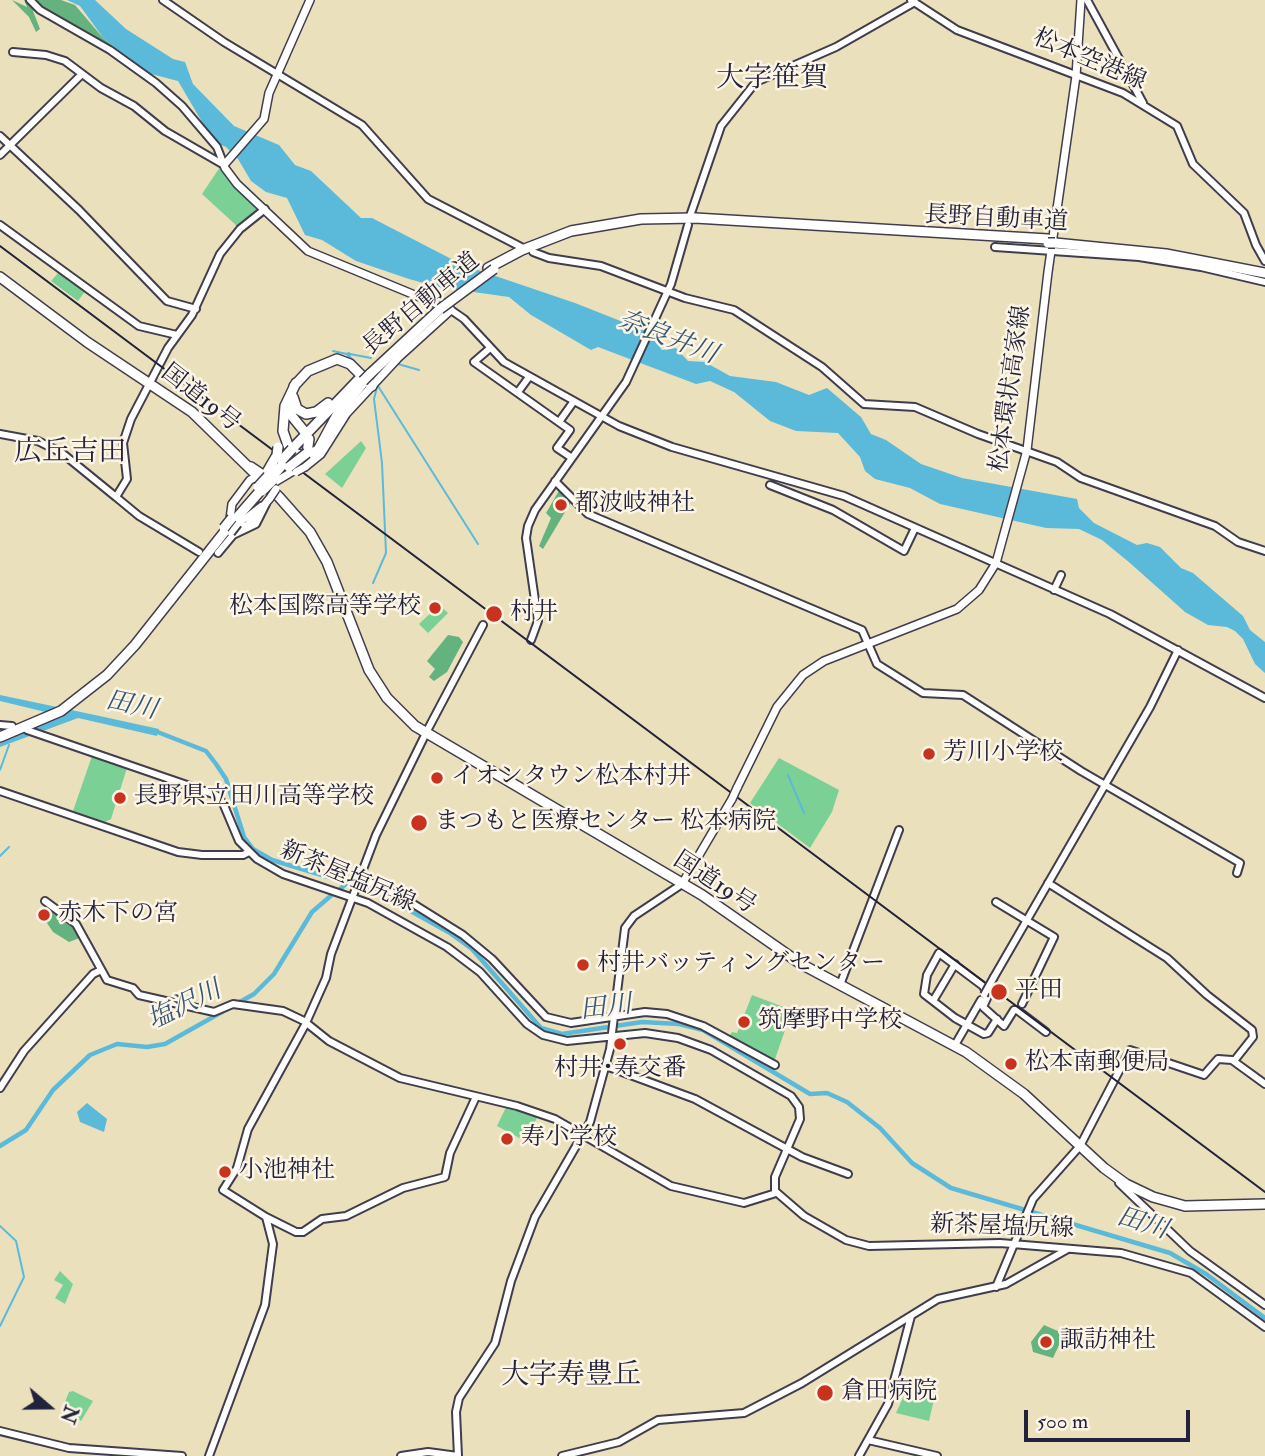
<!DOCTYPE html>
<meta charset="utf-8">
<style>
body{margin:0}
#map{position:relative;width:1265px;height:1456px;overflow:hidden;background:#ebe0bc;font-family:"IM FELL Double Pica",serif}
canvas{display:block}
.north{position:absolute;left:14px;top:1372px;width:70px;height:70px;-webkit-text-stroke:5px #fcf5e5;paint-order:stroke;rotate:110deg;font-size:19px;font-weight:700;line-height:28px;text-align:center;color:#22223b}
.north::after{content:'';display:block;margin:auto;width:24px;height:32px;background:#22223b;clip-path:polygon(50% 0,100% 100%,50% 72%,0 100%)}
.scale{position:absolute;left:1024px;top:1410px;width:166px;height:32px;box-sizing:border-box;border:4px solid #22223b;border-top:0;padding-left:9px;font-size:21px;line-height:24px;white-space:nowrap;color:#22223b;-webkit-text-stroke:5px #fcf5e5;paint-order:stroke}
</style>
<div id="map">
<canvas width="1265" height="1456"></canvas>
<div class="north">N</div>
<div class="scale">500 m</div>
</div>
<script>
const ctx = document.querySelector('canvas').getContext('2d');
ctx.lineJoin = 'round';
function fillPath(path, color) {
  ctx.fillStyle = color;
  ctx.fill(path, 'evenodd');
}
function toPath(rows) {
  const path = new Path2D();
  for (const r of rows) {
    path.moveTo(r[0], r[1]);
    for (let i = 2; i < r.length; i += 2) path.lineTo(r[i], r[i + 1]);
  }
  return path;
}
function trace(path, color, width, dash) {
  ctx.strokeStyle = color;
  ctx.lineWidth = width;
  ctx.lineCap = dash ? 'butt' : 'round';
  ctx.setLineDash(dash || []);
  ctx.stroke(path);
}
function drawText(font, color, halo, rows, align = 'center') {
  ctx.font = font + ' "IM FELL Double Pica","Noto Serif JP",serif';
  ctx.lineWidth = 5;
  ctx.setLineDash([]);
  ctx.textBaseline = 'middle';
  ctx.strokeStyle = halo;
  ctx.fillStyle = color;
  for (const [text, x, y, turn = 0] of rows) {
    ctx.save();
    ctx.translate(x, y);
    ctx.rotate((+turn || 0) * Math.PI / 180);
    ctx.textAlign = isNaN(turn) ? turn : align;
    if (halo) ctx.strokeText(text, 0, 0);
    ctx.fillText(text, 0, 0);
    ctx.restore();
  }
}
fillPath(toPath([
 [220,167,260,210,238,227,202,194],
 [60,271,86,290,78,301,51,281],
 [361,441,366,448,342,488,325,474],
 [439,605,448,613,428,633,419,624],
 [92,756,127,768,111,819,105,822,73,811],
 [779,758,839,790,832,812,810,848,750,803],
 [752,995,789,1009,791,1013,774,1062,729,1037,732,1032,737,1033],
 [507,1105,538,1116,525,1141,497,1126],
 [60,1271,73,1284,65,1304,55,1298,63,1285,54,1280],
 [922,1384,937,1387,929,1421,896,1413,906,1391],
 [73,1391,93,1401,81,1421,61,1412,69,1392]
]), '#7bd195');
fillPath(toPath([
 [12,0,27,7,24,0,61,0,75,5,104,39,118,50,36,5,33,11,40,29,36,32,29,17],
 [560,489,571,502,543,549,539,546,551,518,546,513],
 [448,635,459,637,463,642,447,672,434,681,429,677,435,669,427,661],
 [45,905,68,918,82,937,69,942,53,932,43,917],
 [1044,1325,1060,1332,1059,1345,1053,1358,1033,1352,1031,1342]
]), '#64b37e');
fillPath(toPath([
 [67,0,95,0,126,29,173,59,185,62,193,84,234,126,279,145,295,165,311,171,361,218,372,218,463,265,575,303,656,335,657,343,662,350,676,348,688,361,705,362,730,376,776,382,809,395,827,388,861,417,871,434,886,440,921,464,962,478,1077,499,1079,508,1094,523,1137,545,1147,543,1160,547,1181,568,1193,573,1243,616,1250,630,1265,642,1265,673,1255,664,1243,639,1235,631,1227,627,1208,625,1185,612,1130,563,1102,540,1079,529,1046,528,940,504,910,488,875,479,865,471,860,457,838,433,796,431,770,421,734,392,710,381,696,384,598,347,591,350,531,315,509,297,438,287,409,279,356,261,322,240,305,235,287,198,266,192,251,181,238,159,226,147,219,144,205,127,178,81,151,74,135,63,104,39,80,6],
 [0,695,95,715,159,729,157,736,78,718,0,747,0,743,62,716,0,701],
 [87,1103,107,1119,104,1132,80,1122,77,1112]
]), '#5bbad9');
trace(toPath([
 [333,351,347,354],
 [349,353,350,355,348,356,347,354,349,353],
 [350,354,371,358],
 [349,356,366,373],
 [398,364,419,370],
 [378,386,478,544],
 [373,583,386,553,382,463,374,399,377,387],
 [0,770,9,745],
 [788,775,804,813],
 [0,856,9,847],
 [0,1226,16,1241,24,1277,0,1326]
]), '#5bbad9', 2);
trace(toPath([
 [155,731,206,751,216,764,226,779,244,837,253,849,272,860,375,891,450,933,472,949,541,1028,562,1034,642,1022,679,1024,703,1030,810,1094,827,1093,847,1102,880,1128,912,1163,951,1188,1170,1253,1206,1274,1265,1318],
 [339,890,348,882],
 [0,1146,26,1130,53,1090,90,1055,117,1044,147,1047,165,1044,254,994,274,974,312,912,334,893]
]), '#5bbad9', 4.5);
const secondary = toPath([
 [30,0,40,10,110,50,156,83,182,106,217,147,224,165],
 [163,0,224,42,362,125,428,199,521,247],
 [911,0,957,30,1123,93,1177,126,1193,164,1244,213,1256,245,1265,261],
 [1087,0,1143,103],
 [13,52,46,55,65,61,101,88,134,106,165,131,224,165],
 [0,136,79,210,167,301,196,309],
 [0,155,82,74],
 [690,216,721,126,756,82,836,47,915,2],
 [0,225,139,326,177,335],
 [995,247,1139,257,1201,267,1265,282],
 [533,252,549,258,601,266,685,298,734,310,822,367,864,404,915,407,978,434,1057,462,1081,478,1215,526,1238,542,1265,551],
 [451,310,464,319,504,362,619,426,672,447,844,496,1110,614,1265,698],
 [489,349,474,362,570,430,557,448,572,458],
 [518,392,529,377],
 [559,422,574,401],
 [0,434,38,441,62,453,116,497],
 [555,481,588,514,862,630,877,664,923,693,963,695,1081,771,1240,863,1237,873],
 [770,485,833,510,904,551,915,528],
 [238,524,261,506],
 [199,552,139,516,116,497,127,479,123,443,131,419,168,348,192,315,220,254,240,229,265,209],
 [218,553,233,535,256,524,266,504],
 [1054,590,1061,575],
 [531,640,538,621,526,538,528,526,535,510,626,382,671,284,688,225],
 [0,725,12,726],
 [27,730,216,795,223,803,239,841,257,859,283,874,368,903,447,947,480,972,527,1024,543,1035,567,1041,645,1033,678,1038,711,1050,791,1096,799,1107,800,1119,775,1177,775,1191,804,1216,846,1240,869,1246,1000,1243,1121,1253,1191,1273,1265,1327],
 [0,791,178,852,202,855,243,855,249,852],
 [359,877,407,900,463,935,492,959,546,1017,571,1023,645,1012,667,1014,703,1026,775,1065],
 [1048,883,1167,958,1207,995,1252,1030,1253,1037,1234,1061],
 [45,901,76,924,107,980,133,988,139,995,214,1012,233,1004,283,1011,304,1021,329,1041,400,1078,517,1106,555,1119,671,1186,744,1203,776,1193],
 [996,902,1054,937,1022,1004],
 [994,977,1150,707,1178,650],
 [840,985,899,830],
 [933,1001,955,964],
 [997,1019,988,1033,984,1034,955,1018,924,994,927,975,939,953,983,986,988,996,983,1007,1004,1026,1014,1010,1017,1010,1046,1032],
 [955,1045,981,1000],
 [606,1066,695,1099,802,1157,848,1174],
 [0,1088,24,1051,93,974,101,970],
 [475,1099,450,1153,445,1177,403,1188,346,1216,322,1219,303,1232,296,1232,266,1217,223,1190,237,1168,248,1129,305,1025,326,978,331,954,376,835,428,729,483,625],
 [1119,1183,1190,1251,1265,1305],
 [996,1287,1033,1199,1080,1146,1130,1050,1204,1075,1218,1059,1232,1060,1265,1084],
 [0,1431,69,1448,182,1456],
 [868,1440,937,1456],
 [209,1456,265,1305,273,1244,266,1217],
 [401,1456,428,1452,458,1456],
 [458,1456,456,1412,459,1398,495,1343,511,1281,535,1217,590,1122,610,1049,625,928,634,916,682,884],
 [562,1456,619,1442,658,1420,744,1413,802,1383,938,1299,1006,1284,1068,1249],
 [859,1456,888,1404,911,1316]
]);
const primary = toPath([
 [251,466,275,482,295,470],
 [305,467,321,454,347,413,398,358,451,310,308,251,237,184,225,168,224,165,264,119,269,93,310,0],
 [259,476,250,480,232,504,230,519,237,526,247,526,270,498],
 [737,788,777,707,803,675,824,661,957,609,979,590,996,563,1027,450,1048,272,1076,76,1081,0],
 [682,884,732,799]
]);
const highway = toPath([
 [1055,243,1166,254,1265,273],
 [488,268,522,250,571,231,641,219,695,218,1048,239],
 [0,277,87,342,192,412,279,497,310,532,327,562,369,670,387,698,415,726,702,895,801,964,966,1052,1024,1094,1104,1168,1126,1184,1153,1197,1185,1206,1265,1204],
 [370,374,440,309],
 [296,383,285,406,283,431,290,451,304,457,318,450,337,415,364,382],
 [294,386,308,371,337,359,350,364,372,386],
 [293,397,297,409,306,414,316,412,328,403],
 [290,400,291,415,304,431],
 [292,449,360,378],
 [307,453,309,439],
 [266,474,277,455],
 [271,478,285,462],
 [234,521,261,490],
 [0,737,61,711,107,675,135,645,226,530]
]);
trace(secondary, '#403e4e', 10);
trace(primary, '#403e4e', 10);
trace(highway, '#403e4e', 12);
trace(secondary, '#fff', 6);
trace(primary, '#fff', 7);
trace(highway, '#fff', 9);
trace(toPath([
 [0,246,1265,1192]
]), '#22223b', 2);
const secondaryBridge = toPath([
 [231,533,238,524],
 [984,995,994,977]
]);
const primaryBridge = toPath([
 [296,472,305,467],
 [270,498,276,489],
 [732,799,737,788]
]);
const highwayBridge = toPath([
 [1048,243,1055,243],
 [440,309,494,269],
 [363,381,370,374],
 [277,455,278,447],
 [282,460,292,449],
 [289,467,307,453],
 [258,487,268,476],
 [262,491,273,480],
 [224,528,232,518]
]);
trace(secondaryBridge, '#403e4e', 10, []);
trace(primaryBridge, '#403e4e', 10, []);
trace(highwayBridge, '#403e4e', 12, []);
trace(secondaryBridge, '#fff', 6);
trace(primaryBridge, '#fff', 7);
trace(highwayBridge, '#fff', 9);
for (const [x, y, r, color] of [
 [561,505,7,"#c8321e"],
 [435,608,7,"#c8321e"],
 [494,614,9,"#c8321e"],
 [929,754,7,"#c8321e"],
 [437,778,7,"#c8321e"],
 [120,798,7,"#c8321e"],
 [419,823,9,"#c8321e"],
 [44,915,7,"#c8321e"],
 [583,965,7,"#c8321e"],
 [999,992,9,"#c8321e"],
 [744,1022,7,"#c8321e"],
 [620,1044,7,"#c8321e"],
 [1011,1064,7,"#c8321e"],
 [507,1139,7,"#c8321e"],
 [225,1172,7,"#c8321e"],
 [1046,1342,7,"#c8321e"],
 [825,1393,9,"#c8321e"]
]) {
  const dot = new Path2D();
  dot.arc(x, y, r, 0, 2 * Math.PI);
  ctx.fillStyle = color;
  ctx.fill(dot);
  trace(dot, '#fcf5e5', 2.5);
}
drawText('24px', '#22223b', '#fcf5e5', [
 ["松本空港線",1089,61,23],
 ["長野自動車道",996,220,3],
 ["長野自動車道",422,305,-40],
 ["松本環状高家線",1012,389,-82],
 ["国道19号",200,399,38],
 ["新茶屋塩尻線",347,878,23],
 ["国道19号",714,884,33],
 ["新茶屋塩尻線",1002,1228,2]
]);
drawText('24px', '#22223b', '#fcf5e5', [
 ["都波岐神社",575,505],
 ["松本国際高等学校",421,608,"right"],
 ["村井",510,614],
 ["芳川小学校",943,754],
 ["イオンタウン松本村井",451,778],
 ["長野県立田川高等学校",134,798],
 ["まつもと医療センター 松本病院",435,823],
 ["赤木下の宮",58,915],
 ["村井バッティングセンター",597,965],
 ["平田",1015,992],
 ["筑摩野中学校",758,1022],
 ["松本南郵便局",1025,1064],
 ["村井･寿交番",620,1070,"center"],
 ["寿小学校",521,1139],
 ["小池神社",239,1172],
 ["諏訪神社",1060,1342],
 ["倉田病院",841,1393]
], 'left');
drawText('italic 26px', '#365772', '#fcf5e5', [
 ["奈良井川",667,339,21],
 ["田川",131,707,12],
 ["塩沢川",185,1007,-26],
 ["田川",606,1009,-7],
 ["田川",1142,1225,17]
]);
drawText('28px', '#22223b', '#fcf5e5', [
 ["大字笹賀",772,80],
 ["広丘吉田",70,454],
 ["大字寿豊丘",571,1377]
]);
</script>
